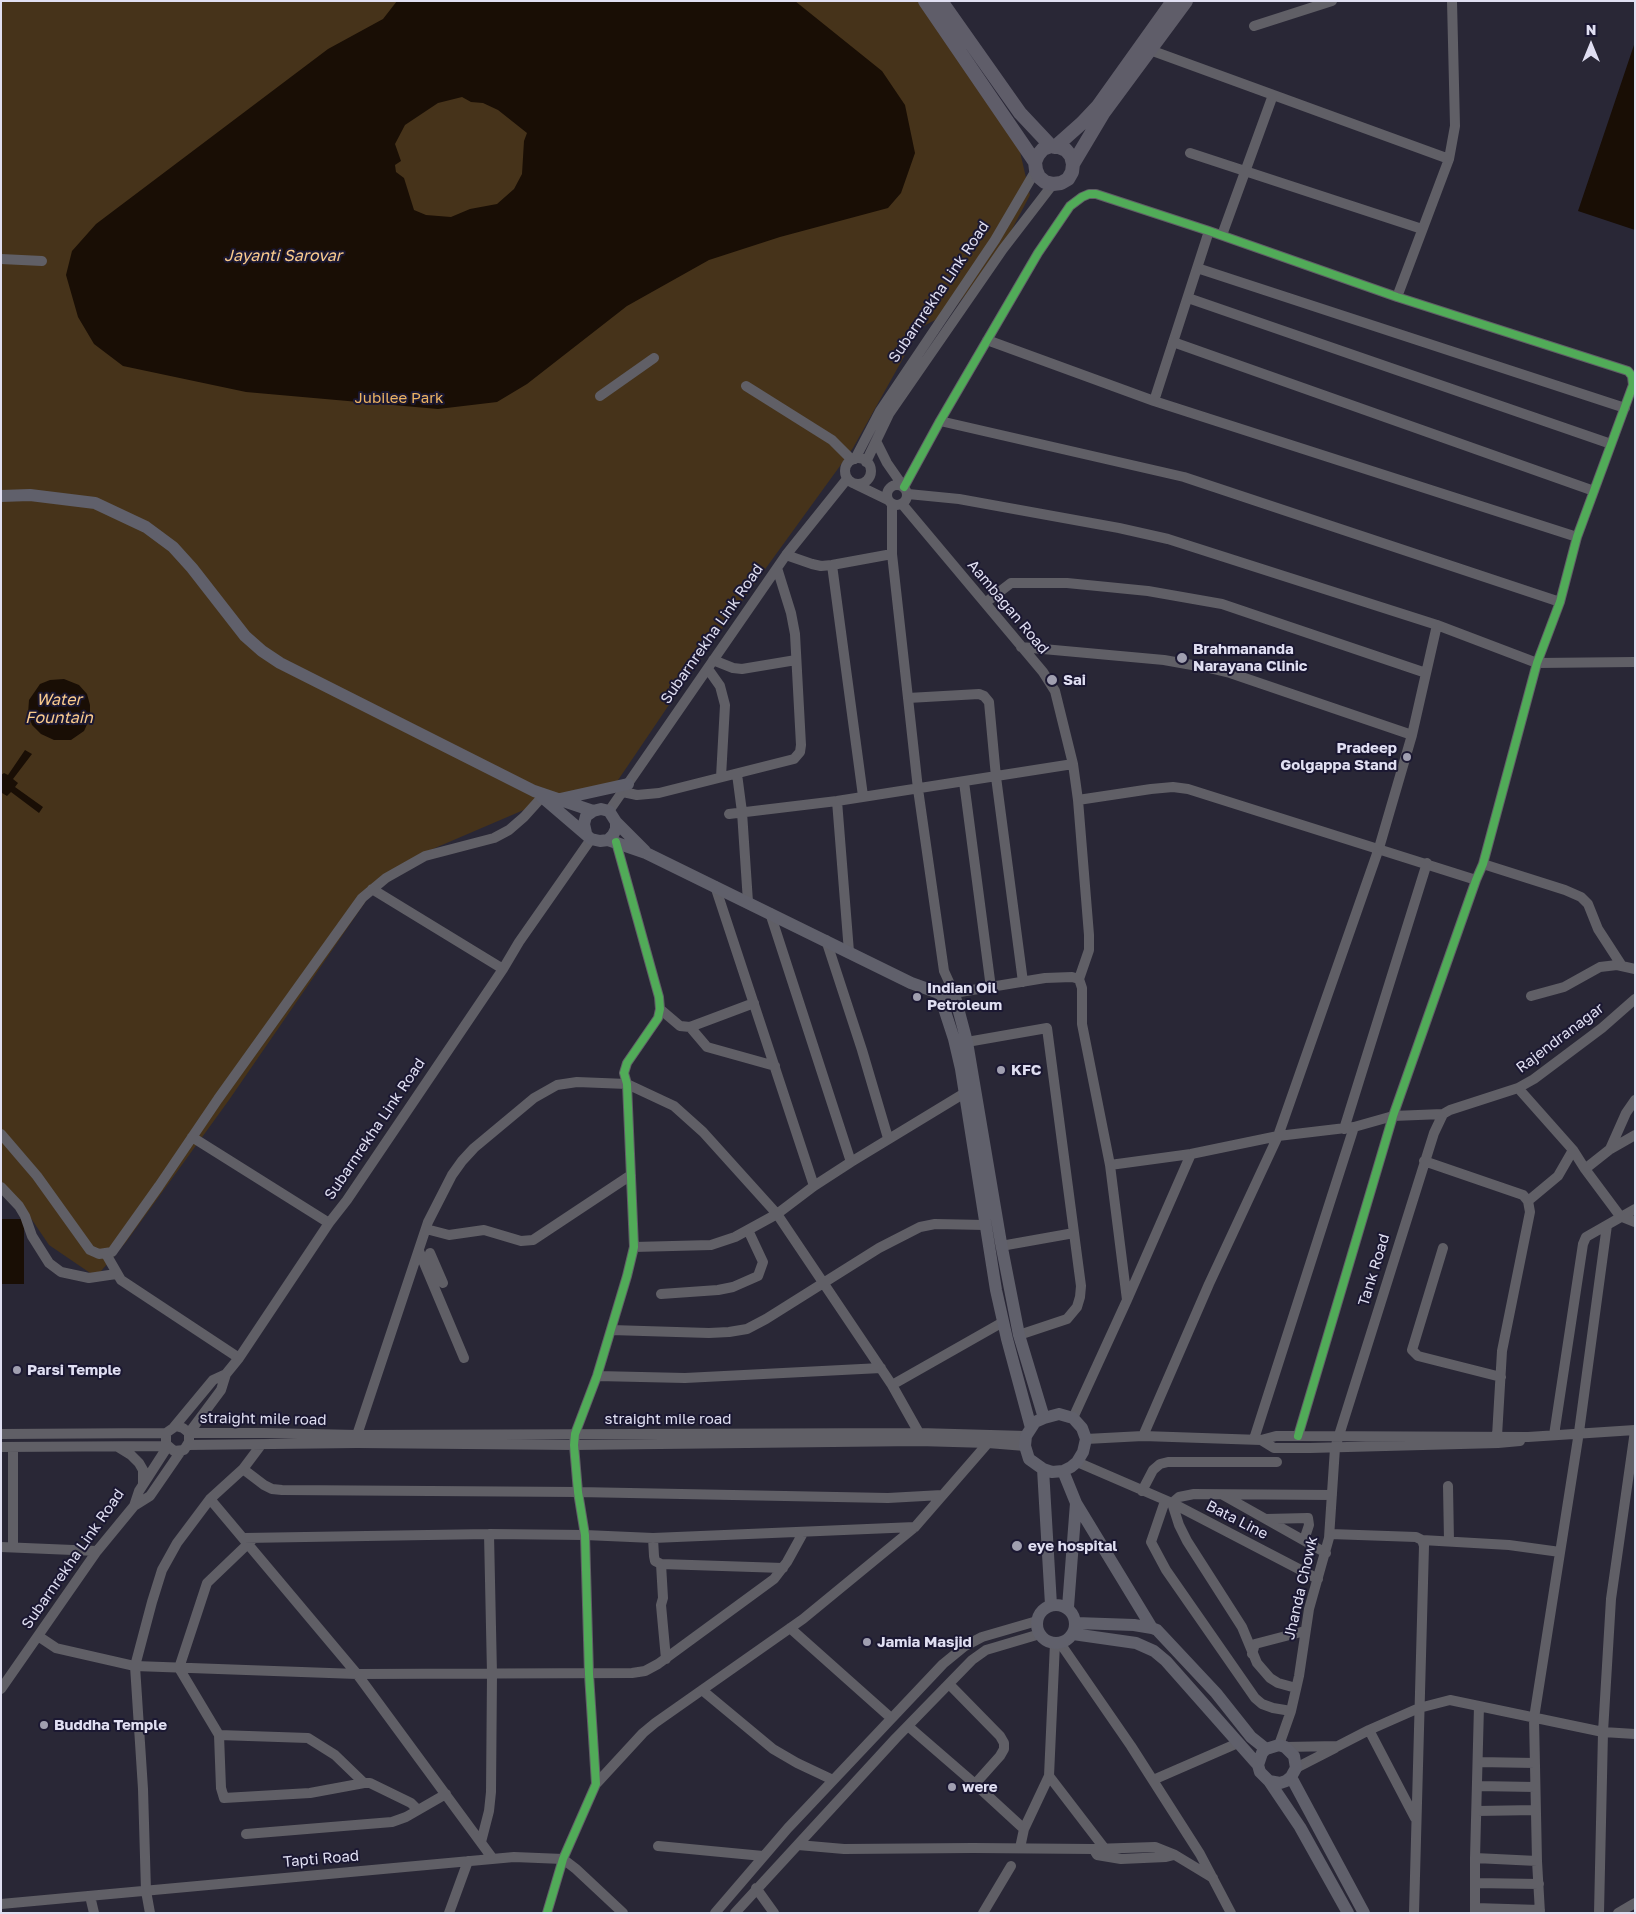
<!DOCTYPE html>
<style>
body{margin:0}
#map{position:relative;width:1636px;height:1914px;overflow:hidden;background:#292736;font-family:"Golos Text",sans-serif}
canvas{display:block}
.frame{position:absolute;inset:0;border:2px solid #e0dff2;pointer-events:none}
.north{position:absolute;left:1566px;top:20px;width:50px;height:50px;-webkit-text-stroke:4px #1b1832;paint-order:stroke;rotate:0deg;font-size:14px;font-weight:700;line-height:20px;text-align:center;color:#e0dff2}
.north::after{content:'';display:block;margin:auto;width:18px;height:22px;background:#e0dff2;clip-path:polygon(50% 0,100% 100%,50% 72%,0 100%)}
</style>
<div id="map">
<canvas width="1636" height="1914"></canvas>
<div class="frame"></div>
<div class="north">N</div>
</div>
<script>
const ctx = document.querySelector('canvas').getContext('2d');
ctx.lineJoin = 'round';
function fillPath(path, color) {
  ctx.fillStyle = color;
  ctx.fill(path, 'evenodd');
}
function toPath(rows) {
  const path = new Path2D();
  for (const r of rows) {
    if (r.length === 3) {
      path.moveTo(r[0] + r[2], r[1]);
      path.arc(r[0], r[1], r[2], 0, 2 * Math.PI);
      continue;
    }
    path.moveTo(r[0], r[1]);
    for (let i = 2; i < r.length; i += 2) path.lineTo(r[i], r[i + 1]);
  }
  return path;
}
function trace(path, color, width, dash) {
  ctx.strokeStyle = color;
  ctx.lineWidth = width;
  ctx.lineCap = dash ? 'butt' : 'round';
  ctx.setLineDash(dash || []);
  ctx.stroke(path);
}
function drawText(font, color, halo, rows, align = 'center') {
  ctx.font = font + ' "Golos Text",sans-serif';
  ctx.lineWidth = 4;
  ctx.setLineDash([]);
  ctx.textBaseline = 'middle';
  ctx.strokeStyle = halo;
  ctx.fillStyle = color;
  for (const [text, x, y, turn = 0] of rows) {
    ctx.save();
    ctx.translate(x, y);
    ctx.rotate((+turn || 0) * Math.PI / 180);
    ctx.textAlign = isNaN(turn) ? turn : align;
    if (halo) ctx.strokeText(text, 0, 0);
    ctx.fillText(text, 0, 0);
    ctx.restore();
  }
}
fillPath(toPath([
 [1,1,925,1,1015,130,1030,195,999,254,952,311,920,328,853,448,700,659,610,792,533,806,428,851,368,898,229,1100,126,1242,96,1277,49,1245,26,1211,1,1182]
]), '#46331a');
fillPath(toPath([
 [397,1,795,1,882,71,905,105,915,153,901,193,888,208,780,237,709,260,627,306,527,384,497,402,438,409,246,392,123,366,94,344,78,317,66,275,72,251,96,224,328,49,383,19],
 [462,97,471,102,483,103,498,110,527,133,524,141,522,174,514,189,497,204,470,209,451,217,426,215,414,210,404,178,396,172,395,165,401,161,395,144,405,125,438,103],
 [1635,42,1635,230,1578,211],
 [64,679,79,685,87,694,90,705,90,718,84,731,71,740,54,740,41,734,32,725,28,714,29,700,40,684,50,680],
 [25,750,32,754,13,779,18,783,15,787,43,807,39,813,11,792,7,796,2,793,1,795,1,775,4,773,8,775],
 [1,1219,24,1219,24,1284,1,1284]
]), '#190e05');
trace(toPath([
 [1254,26,1332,1],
 [1150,50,1449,159],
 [1190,153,1422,229],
 [1222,235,1273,95],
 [1,259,42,261],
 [1197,268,1625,408],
 [1397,297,1449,159,1455,126,1452,1],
 [1188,298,1611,444],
 [987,340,1154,401,1577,537],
 [1173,342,1594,491],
 [746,386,832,440,852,460],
 [600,396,654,358],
 [1154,401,1209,231],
 [940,421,1184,477,1560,602],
 [876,441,887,463,903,486],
 [858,471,13],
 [855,459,880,411,995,240,1036,170],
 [866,462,889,414,1003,249,1053,184],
 [855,484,888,500],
 [897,495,10],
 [904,487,940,421,1038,253,1070,206,1082,197,1089,194,1096,194,1209,231,1397,297,1628,371,1632,376,1633,385,1577,537,1560,602,1537,663,1483,864,1476,880,1393,1116,1298,1436],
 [908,494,959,499,1119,528,1168,539,1437,625,1537,663,1635,662],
 [892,504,892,554,908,698,918,789,944,971,954,993,1045,978,1072,977,1079,979,1082,988,1082,1024,1110,1165,1127,1300],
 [902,504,1043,672,1055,691,1073,764,1078,800,1089,935,1089,950,1079,979],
 [786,555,812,564,821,566,832,565,892,554],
 [832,565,863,796],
 [985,603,1011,583,1067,583,1148,591,1222,604,1426,673],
 [1021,647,1164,660,1209,668,1230,673,1412,735],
 [713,660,733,668,742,669,796,660],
 [708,669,720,686,725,705,721,777],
 [908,698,979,694,984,696,989,702,996,777,1023,982],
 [737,774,742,812,748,902],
 [964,782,991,988],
 [623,792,637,795,659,793,794,759,800,752,801,745,795,634,791,613,777,568],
 [1078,800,1151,789,1173,787,1188,789,1476,880],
 [837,801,849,952],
 [609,811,786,555,847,479],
 [729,814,837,801,1073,764],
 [1483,864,1565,890,1581,897,1588,904,1598,929,1622,966],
 [715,886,814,1186],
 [372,889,503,969],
 [770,913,851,1162],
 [826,940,862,1050,888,1138],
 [1531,996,1564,987,1600,967,1617,965,1635,969],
 [660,1009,680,1026,690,1027,754,1003],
 [690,1027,707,1047,775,1066],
 [967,1042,1047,1028,1081,1286,1080,1297,1077,1307,1067,1319,1019,1335],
 [1518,1088,1573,1150,1585,1169,1620,1216,1635,1222],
 [1344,1129,1427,863],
 [1,1134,37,1176,90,1250,99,1254,112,1252,159,1186,218,1099,362,898,386,878,425,856,494,838,509,830,524,817,542,797],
 [192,1137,329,1223],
 [1610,1149,1626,1113,1635,1100],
 [1424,1161,1523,1195,1528,1201,1530,1212,1502,1351,1497,1436],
 [1110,1165,1191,1154,1278,1136,1354,1127,1393,1116,1443,1114],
 [1585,1169,1609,1150,1635,1135],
 [1,1187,19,1206,25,1216,32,1236,49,1263,61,1272,89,1278,116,1274],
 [1528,1201,1558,1176,1573,1150],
 [426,1229,449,1235,484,1230,521,1241,533,1240,631,1175],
 [1001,1246,1074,1233],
 [634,1247,711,1245,735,1237,777,1214,814,1186,851,1162,963,1094],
 [1443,1248,1412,1350,1418,1356,1501,1377],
 [419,1251,464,1358],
 [430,1253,443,1283],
 [106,1254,121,1280,239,1358],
 [661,1294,718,1290,733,1287,758,1276,763,1262,748,1230],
 [611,1330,709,1333,729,1332,747,1329,766,1319,879,1248,920,1227,935,1224,985,1225],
 [597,1376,685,1378,881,1368],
 [892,1385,1003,1322],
 [1073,1418,1127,1300,1191,1154],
 [174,1427,213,1380,226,1374,239,1358,329,1223,347,1200,503,969,519,942,591,839],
 [189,1433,189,1442,184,1450,174,1451,166,1444,166,1433,176,1426,183,1428,189,1433,263,1433,357,1435,919,1433,1026,1436],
 [189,1433,221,1390,226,1374],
 [1,1434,166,1433],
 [357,1435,428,1222,452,1175,462,1161,474,1148,534,1098,557,1085,577,1082,627,1084,674,1106,703,1132,777,1214,892,1385,919,1433],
 [1554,1435,1583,1244,1586,1237,1607,1225],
 [1143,1436,1209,1284,1278,1136,1379,848,1412,735,1437,625],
 [1086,1439,1143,1436,1261,1440,1276,1436,1298,1436,1528,1437,1635,1430],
 [1254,1439,1354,1127],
 [1261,1440,1274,1448,1310,1448,1498,1443,1520,1441],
 [188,1445,357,1443,574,1445,919,1441,988,1443,1025,1446],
 [1,1447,168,1446],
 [13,1447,13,1547],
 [118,1447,131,1455,139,1463,143,1470,143,1483],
 [1077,1462,1172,1503,1318,1579],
 [243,1469,264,1485,272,1489,282,1490,578,1492,888,1498,942,1495],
 [1448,1486,1449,1541],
 [1142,1491,1153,1470,1160,1464,1168,1462,1277,1462],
 [1223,1495,1326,1553],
 [210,1499,357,1674,493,1859],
 [1165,1501,1151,1542,1166,1570,1255,1698,1262,1704,1273,1708,1291,1711],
 [134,1506,150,1496,181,1451],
 [1266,1519,1308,1518,1309,1525,1304,1540],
 [1330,1534,1416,1537,1422,1540,1424,1546,1414,1913],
 [244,1538,489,1534,585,1535,653,1538,915,1527],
 [254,1538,207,1583,179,1668,219,1735,221,1788,224,1798,310,1793,364,1783,370,1783,411,1803,418,1810],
 [653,1538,654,1556,655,1561,661,1564,783,1568],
 [1422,1540,1509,1545,1560,1552],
 [1,1547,97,1551],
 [661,1564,663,1598,661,1605,666,1659],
 [790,1628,891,1718],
 [38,1636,56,1648,135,1666,357,1674,632,1673,645,1671,658,1664,774,1579,787,1562,803,1533],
 [1060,1643,1131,1746,1200,1854,1231,1913],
 [1252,1654,1255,1644,1305,1631],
 [949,1684,1000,1736,1004,1743,1004,1749,1000,1756,975,1784],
 [1296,1688,1278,1683,1270,1678,1257,1663,1242,1627,1187,1541,1179,1525,1172,1503,1179,1497,1194,1494,1332,1495],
 [1,1689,97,1551,134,1506,139,1491,168,1446],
 [702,1690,773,1749,797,1763,833,1780],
 [908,1726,975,1784,1024,1829],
 [1369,1730,1415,1818],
 [219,1735,308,1738,335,1755,364,1783],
 [1279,1745,1291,1711,1299,1676,1309,1609,1329,1538,1335,1448,1434,1133,1443,1114,1450,1110,1518,1088,1534,1079,1602,1028,1635,999],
 [1285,1747,1338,1746,1369,1730,1419,1708,1450,1700,1603,1732,1635,1734],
 [1478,1762,1535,1763],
 [1296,1768,1335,1748],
 [1049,1776,1105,1849],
 [1153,1780,1238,1743],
 [596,1784,643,1733,655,1723,803,1619,915,1527,988,1443],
 [1477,1786,1535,1787],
 [1477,1811,1535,1810],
 [246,1834,392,1822,406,1817,446,1794],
 [481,1842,489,1811,491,1792,492,1674,489,1534],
 [798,1845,844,1849,973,1848,1093,1849,1155,1847,1175,1855,1213,1878],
 [658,1846,763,1856],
 [1020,1848,1024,1829,1049,1776,1055,1643],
 [1094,1850,1097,1855,1121,1859,1166,1857,1174,1855],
 [1475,1858,1537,1861],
 [1475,1883,1539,1884],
 [756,1888,774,1913],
 [90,1896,94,1913],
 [1,1904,514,1857,563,1859,576,1869,623,1913],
 [1475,1908,1540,1910],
 [150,1913,146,1891,143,1789,135,1666,152,1602,162,1570,177,1543,210,1499,243,1469,261,1445],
 [449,1913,468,1861],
 [547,1913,563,1859,596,1784,589,1674,585,1535,578,1492,574,1445,575,1434,597,1376,627,1276,634,1247,627,1084,624,1073,627,1063,658,1018,660,1009,659,997,616,842],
 [715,1913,788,1828,943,1664,965,1646,982,1637,1037,1621],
 [735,1913,896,1738,972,1660,986,1650,1040,1634],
 [983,1913,1011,1866],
 [1475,1913,1475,1858,1479,1706],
 [1540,1913,1537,1861,1534,1718,1579,1432,1607,1225,1635,1209],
 [1599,1913,1603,1732,1611,1599,1635,1431],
 [1618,1913,1635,1903]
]), '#605f66', 10);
trace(toPath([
 [1,496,30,495,95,503,146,527,173,547,192,568,245,636,262,651,280,663,534,791,593,811],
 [542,797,591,839,600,841,608,840,613,835,616,829,616,822],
 [560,799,628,784],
 [586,833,584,824,586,816,593,811,601,809,609,811,616,822,645,851],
 [608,840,646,853,911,983,939,993,954,993,967,1042,1001,1243,1019,1335,1044,1418],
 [939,993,954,1039,961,1069,996,1290,1007,1339,1031,1428],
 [1059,1414,1073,1418,1082,1428,1086,1439,1083,1452,1077,1462,1071,1467,1063,1471,1052,1472,1043,1469,1029,1459,1025,1446,1026,1436,1035,1422,1044,1418,1059,1414],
 [1043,1469,1051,1605],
 [1063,1471,1076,1503,1068,1607],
 [1076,1503,1152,1628],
 [1056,1624,19],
 [1076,1623,1134,1625,1152,1628,1157,1630,1216,1693,1251,1737,1266,1749],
 [1073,1634,1136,1643,1154,1651,1166,1661,1258,1765],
 [1291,1777,1364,1913],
 [1269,1781,1280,1783,1286,1781,1291,1777,1296,1768,1294,1756,1285,1747,1279,1745,1266,1749,1262,1753,1258,1765,1260,1772,1269,1781,1300,1827,1348,1913]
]), '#60606b', 12);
trace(toPath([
 [925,1,1035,162],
 [941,1,1020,113,1051,146],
 [1055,147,1082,123,1098,106,1173,1],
 [1073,164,1071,156,1066,150,1059,147,1051,146,1043,149,1038,155,1035,162,1036,170,1039,177,1045,182,1053,184,1061,183,1068,179,1072,172,1073,164,1104,112,1186,1]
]), '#5f5d69', 14);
trace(toPath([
 [904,487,940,421,1038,253,1070,206,1082,197,1089,194,1096,194,1209,231,1397,297,1628,371,1632,376,1633,385,1577,537,1560,602,1537,663,1483,864,1476,880,1393,1116,1298,1436],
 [547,1913,563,1859,596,1784,589,1674,585,1535,578,1492,574,1445,575,1434,597,1376,627,1276,634,1247,627,1084,624,1073,627,1063,658,1018,660,1009,659,997,616,842]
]), '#51ab58', 8);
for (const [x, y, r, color] of [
 [1182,658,6,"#a09fb0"],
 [1052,680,6,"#a09fb0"],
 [1407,757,5,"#a09fb0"],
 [917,997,5,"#a09fb0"],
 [1001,1070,5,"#a09fb0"],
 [17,1370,5,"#a09fb0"],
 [1017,1546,6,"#a09fb0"],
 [867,1642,5,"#a09fb0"],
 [44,1725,5,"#a09fb0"],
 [952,1787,5,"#a09fb0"]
]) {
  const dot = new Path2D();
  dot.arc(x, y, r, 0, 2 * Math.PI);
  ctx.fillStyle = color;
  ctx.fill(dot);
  trace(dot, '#1b1832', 2);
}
drawText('15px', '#e0dff2', '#1b1832', [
 ["Subarnrekha Link Road",939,292,-56],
 ["Aambagan Road",1008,607,50],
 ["Subarnrekha Link Road",712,634,-55],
 ["Rajendranagar",1560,1038,-37],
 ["Subarnrekha Link Road",375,1129,-56],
 ["Tank Road",1374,1270,-73],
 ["straight mile road",263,1419,1],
 ["straight mile road",668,1419],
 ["Bata Line",1237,1520,27],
 ["Subarnrekha Link Road",73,1559,-55],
 ["Jhanda Chowk",1301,1588,-77],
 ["Tapti Road",321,1859,-5]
]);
drawText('15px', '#edb363', '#1b1832', [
 ["Jubilee Park",399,398]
]);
drawText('bold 15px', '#e0dff2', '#1b1832', [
 ["Brahmananda",1193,649],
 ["Narayana Clinic",1193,666],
 ["Sai",1063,680],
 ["Pradeep",1397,748,"right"],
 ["Golgappa Stand",1397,765,"right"],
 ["Indian Oil",927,988],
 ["Petroleum",927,1005],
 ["KFC",1011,1070],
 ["Parsi Temple",27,1370],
 ["eye hospital",1028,1546],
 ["Jamia Masjid",877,1642],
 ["Buddha Temple",54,1725],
 ["were",962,1787]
], 'left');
drawText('italic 16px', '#facb8d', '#1b1832', [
 ["Jayanti Sarovar",283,256],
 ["Water",59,700],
 ["Fountain",59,718]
]);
</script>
